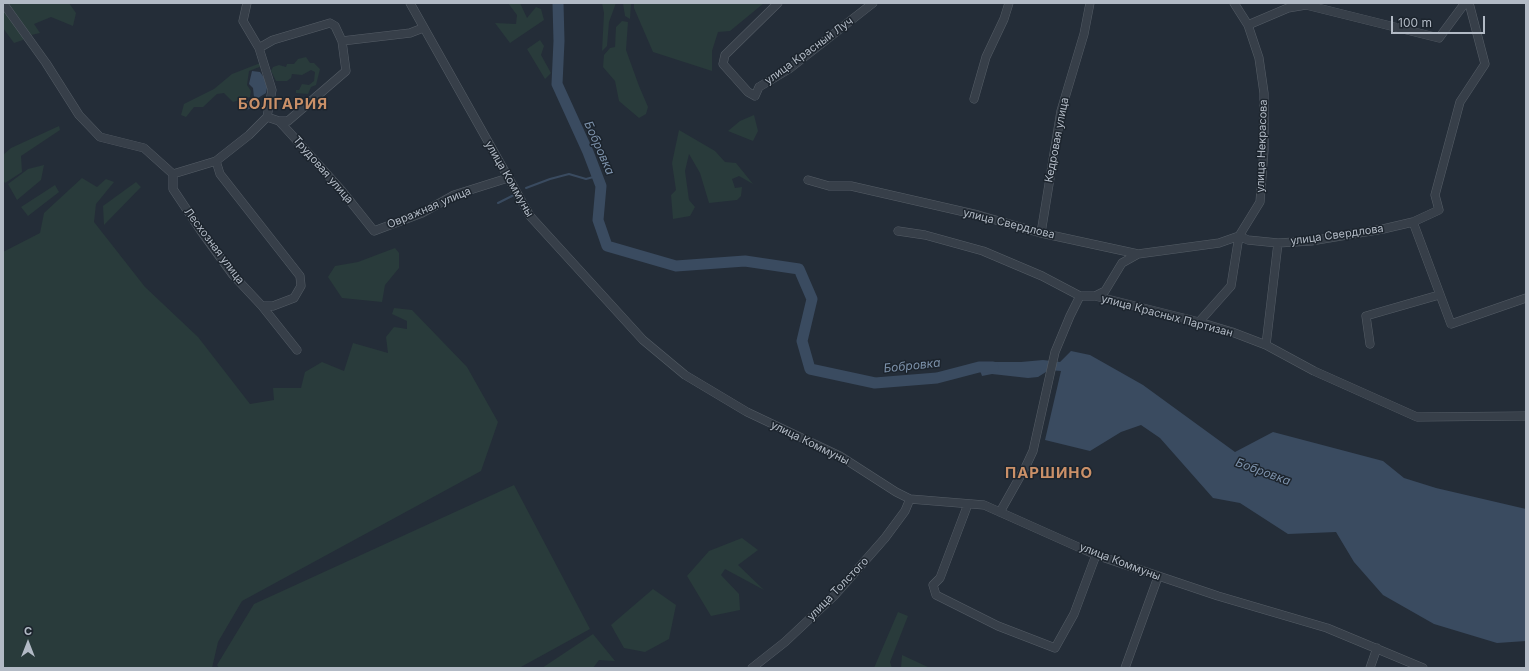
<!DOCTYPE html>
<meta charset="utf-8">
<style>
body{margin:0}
#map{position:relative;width:1529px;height:671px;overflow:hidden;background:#242d38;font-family:Inter,sans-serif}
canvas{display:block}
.frame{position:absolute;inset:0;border:4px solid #b2bac5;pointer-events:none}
.north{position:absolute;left:8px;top:623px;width:40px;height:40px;-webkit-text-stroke:3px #1c242d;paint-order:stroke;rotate:0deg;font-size:11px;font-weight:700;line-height:16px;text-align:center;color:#b2bac5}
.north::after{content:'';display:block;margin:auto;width:14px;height:18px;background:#b2bac5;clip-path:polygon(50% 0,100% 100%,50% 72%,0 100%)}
.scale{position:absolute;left:1391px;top:16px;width:94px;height:18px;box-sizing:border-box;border:2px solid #b2bac5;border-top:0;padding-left:5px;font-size:12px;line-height:14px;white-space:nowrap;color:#b2bac5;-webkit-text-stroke:3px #1c242d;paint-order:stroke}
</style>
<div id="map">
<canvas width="1529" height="671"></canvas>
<div class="frame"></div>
<div class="north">С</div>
<div class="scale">100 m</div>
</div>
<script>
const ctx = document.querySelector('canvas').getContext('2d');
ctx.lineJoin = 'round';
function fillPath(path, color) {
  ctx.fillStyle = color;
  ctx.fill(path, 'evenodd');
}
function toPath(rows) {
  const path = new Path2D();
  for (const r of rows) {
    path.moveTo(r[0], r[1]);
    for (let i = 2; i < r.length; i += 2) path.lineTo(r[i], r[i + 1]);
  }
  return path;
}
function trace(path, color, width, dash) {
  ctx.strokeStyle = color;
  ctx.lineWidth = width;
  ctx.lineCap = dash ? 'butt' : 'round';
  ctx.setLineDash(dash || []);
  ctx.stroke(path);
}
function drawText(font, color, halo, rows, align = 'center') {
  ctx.font = font + ' Inter,sans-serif';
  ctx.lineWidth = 3;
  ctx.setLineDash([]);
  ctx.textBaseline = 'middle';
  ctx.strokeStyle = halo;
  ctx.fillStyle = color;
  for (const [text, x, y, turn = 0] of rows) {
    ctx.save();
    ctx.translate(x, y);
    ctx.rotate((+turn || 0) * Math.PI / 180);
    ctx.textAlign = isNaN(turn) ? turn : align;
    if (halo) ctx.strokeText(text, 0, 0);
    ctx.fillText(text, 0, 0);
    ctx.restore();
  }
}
fillPath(toPath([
 [8,3,69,3,76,13,73,26,51,17,34,24,40,33,31,35],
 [508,3,520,3,527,18,536,7,541,9,544,20,510,43,495,23,516,24,517,15],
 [602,3,616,3,609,22,607,46,602,51,604,13],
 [623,3,631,3,630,19,625,16],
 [634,3,764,3,730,31,718,32,712,51,712,71,653,52,634,8],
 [3,10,24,37,23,40,14,43,3,28],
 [622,21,628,22,626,50,639,86,648,107,646,114,639,118,619,101,615,81,603,67,604,55,610,48,615,47,616,27],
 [540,40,544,46,541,55,551,73,545,79,527,49],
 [306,57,310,63,314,63,320,69,316,85,311,87,308,94,296,93,296,90,299,90,302,84,309,85,314,81,315,72,311,70,302,75,292,74,291,78,287,81,276,81,271,71,273,67,279,65,286,67,287,64,294,64,298,59],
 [263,62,262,66,249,71,247,85,251,91,250,97,233,102,224,93,217,94,203,107,194,107,186,117,181,115,184,104,214,89,232,74],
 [754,115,758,131,753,141,728,131,740,121],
 [59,126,60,130,21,156,22,172,5,183,3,180,3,155,11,148],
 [679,130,715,151,725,162,736,163,753,184,739,176,732,179,735,188,742,187,741,196,737,200,709,203,700,173,689,154,685,171,689,200,695,207,690,216,673,219,671,195,676,190,672,163],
 [44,165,41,180,17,200,8,184,28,169],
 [82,178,97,187,106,179,114,182,96,204,94,222,145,287,198,337,250,404,274,400,273,388,301,388,305,372,322,362,344,371,353,343,388,353,386,337,394,327,407,329,407,321,392,314,394,308,412,310,467,367,498,422,481,471,242,601,218,642,212,668,3,668,3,252,40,233,44,213],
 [136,182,141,187,104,225,103,206],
 [55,185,59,192,28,216,21,207],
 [395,248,399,253,399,268,385,285,382,302,342,298,328,277,335,266,358,262],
 [514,485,590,629,519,668,219,668,217,665,254,604],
 [742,538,758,550,738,565,764,590,725,569,721,575,739,594,740,610,711,616,687,576,709,551],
 [653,589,676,605,669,639,645,652,624,648,611,625],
 [898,612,908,616,890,662,892,668,874,668],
 [593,634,615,661,599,660,593,668,542,668],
 [902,655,930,668,901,668]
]), '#293b3b');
fillPath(toPath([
 [252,71,260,72,268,83,266,93,258,98,250,109,244,110,243,107,246,102,254,97,253,88,249,84],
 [1071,351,1090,355,1143,385,1235,452,1273,432,1383,461,1404,478,1436,488,1526,509,1526,641,1497,643,1434,624,1383,595,1354,562,1336,532,1288,534,1240,503,1213,498,1160,438,1141,425,1121,432,1090,451,1045,440,1061,371,1049,370,1038,377,1028,378,992,374,982,376,979,367,980,362,1021,362,1043,360,1060,362]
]), '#3a4b60');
trace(toPath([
 [526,188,550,179,569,174,586,179,597,176],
 [498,203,514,195]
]), '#3a4b60', 2);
trace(toPath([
 [558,3,559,41,557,84,588,152,601,186,598,220,607,246,676,266,745,261,799,269,812,299,802,341,810,369,875,383,937,378,979,367,993,367]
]), '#3a4b60', 11);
const minor = toPath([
 [3,3,46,63,79,115,100,137,144,148,173,174],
 [247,3,243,21,259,48],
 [410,3,530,216,643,340,685,375,747,412,840,456,896,492,910,499,984,505,1096,555,1218,596,1327,628,1423,668],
 [778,3,725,55,723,64,748,92,755,96,759,87,789,69,873,3],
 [1248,25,1288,8,1306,5,1439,38,1465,3],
 [974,99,986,57,1004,19,1009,3],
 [267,117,279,121,291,134,342,191,374,231,422,213,454,195,508,178],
 [279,121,288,121,346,71,342,41,410,33,423,28],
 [173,174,173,189,201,231,233,275,262,306,273,306,294,298,301,286,300,276,220,174,216,161],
 [173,174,216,161,249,135,267,117,272,90,259,48,273,40,330,23,335,26,342,41],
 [808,180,829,186,851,186,978,215,1041,233,1138,254,1219,243,1239,236,1248,240,1278,243,1311,241,1383,229,1413,222,1439,210,1435,195,1460,102,1485,64,1469,3],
 [1413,222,1451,324,1526,298],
 [898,231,925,235,983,251,1042,276,1080,296,1095,296,1199,322,1232,332,1266,345,1314,371,1417,417,1526,416],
 [1041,233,1061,111,1084,34,1090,3],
 [1095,296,1105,291,1122,263,1138,254],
 [262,306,297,350],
 [1199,322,1231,286,1239,236,1260,202,1264,150,1264,93,1259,58,1248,25,1234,3],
 [1370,344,1366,316,1439,295],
 [1266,345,1278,243],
 [968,504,940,578,933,585,936,595,998,626,1055,648,1074,614,1096,555],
 [1000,512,1026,466,1033,451,1055,352,1070,316,1080,296],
 [752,668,785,642,834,596,885,538,905,511,910,499],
 [1125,668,1158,577],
 [1370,668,1377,648]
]);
trace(minor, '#555d66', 9);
trace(minor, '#373f49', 8);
drawText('11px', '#b2bac5', '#1c242d', [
 ["улица Красный Луч",809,51,-36],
 ["Кедровая улица",1057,140,-79],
 ["улица Некрасова",1262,146,-88],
 ["Трудовая улица",323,170,49],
 ["улица Коммуны",509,179,60],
 ["Овражная улица",429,208,-23],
 ["улица Свердлова",1009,224,14],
 ["улица Свердлова",1337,235,-8],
 ["Лесхозная улица",214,246,53],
 ["улица Красных Партизан",1167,316,15],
 ["улица Коммуны",810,443,26],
 ["улица Коммуны",1120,562,21],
 ["улица Толстого",838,589,-46]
]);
drawText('italic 12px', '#7c91aa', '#1c242d', [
 ["Бобровка",599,148,66],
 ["Бобровка",912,366,-6],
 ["Бобровка",1263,472,20]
]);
ctx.letterSpacing = '1px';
drawText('bold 15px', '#ca9068', '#1c242d', [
 ["БОЛГАРИЯ",283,104],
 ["ПАРШИНО",1049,473]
]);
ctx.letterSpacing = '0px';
</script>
